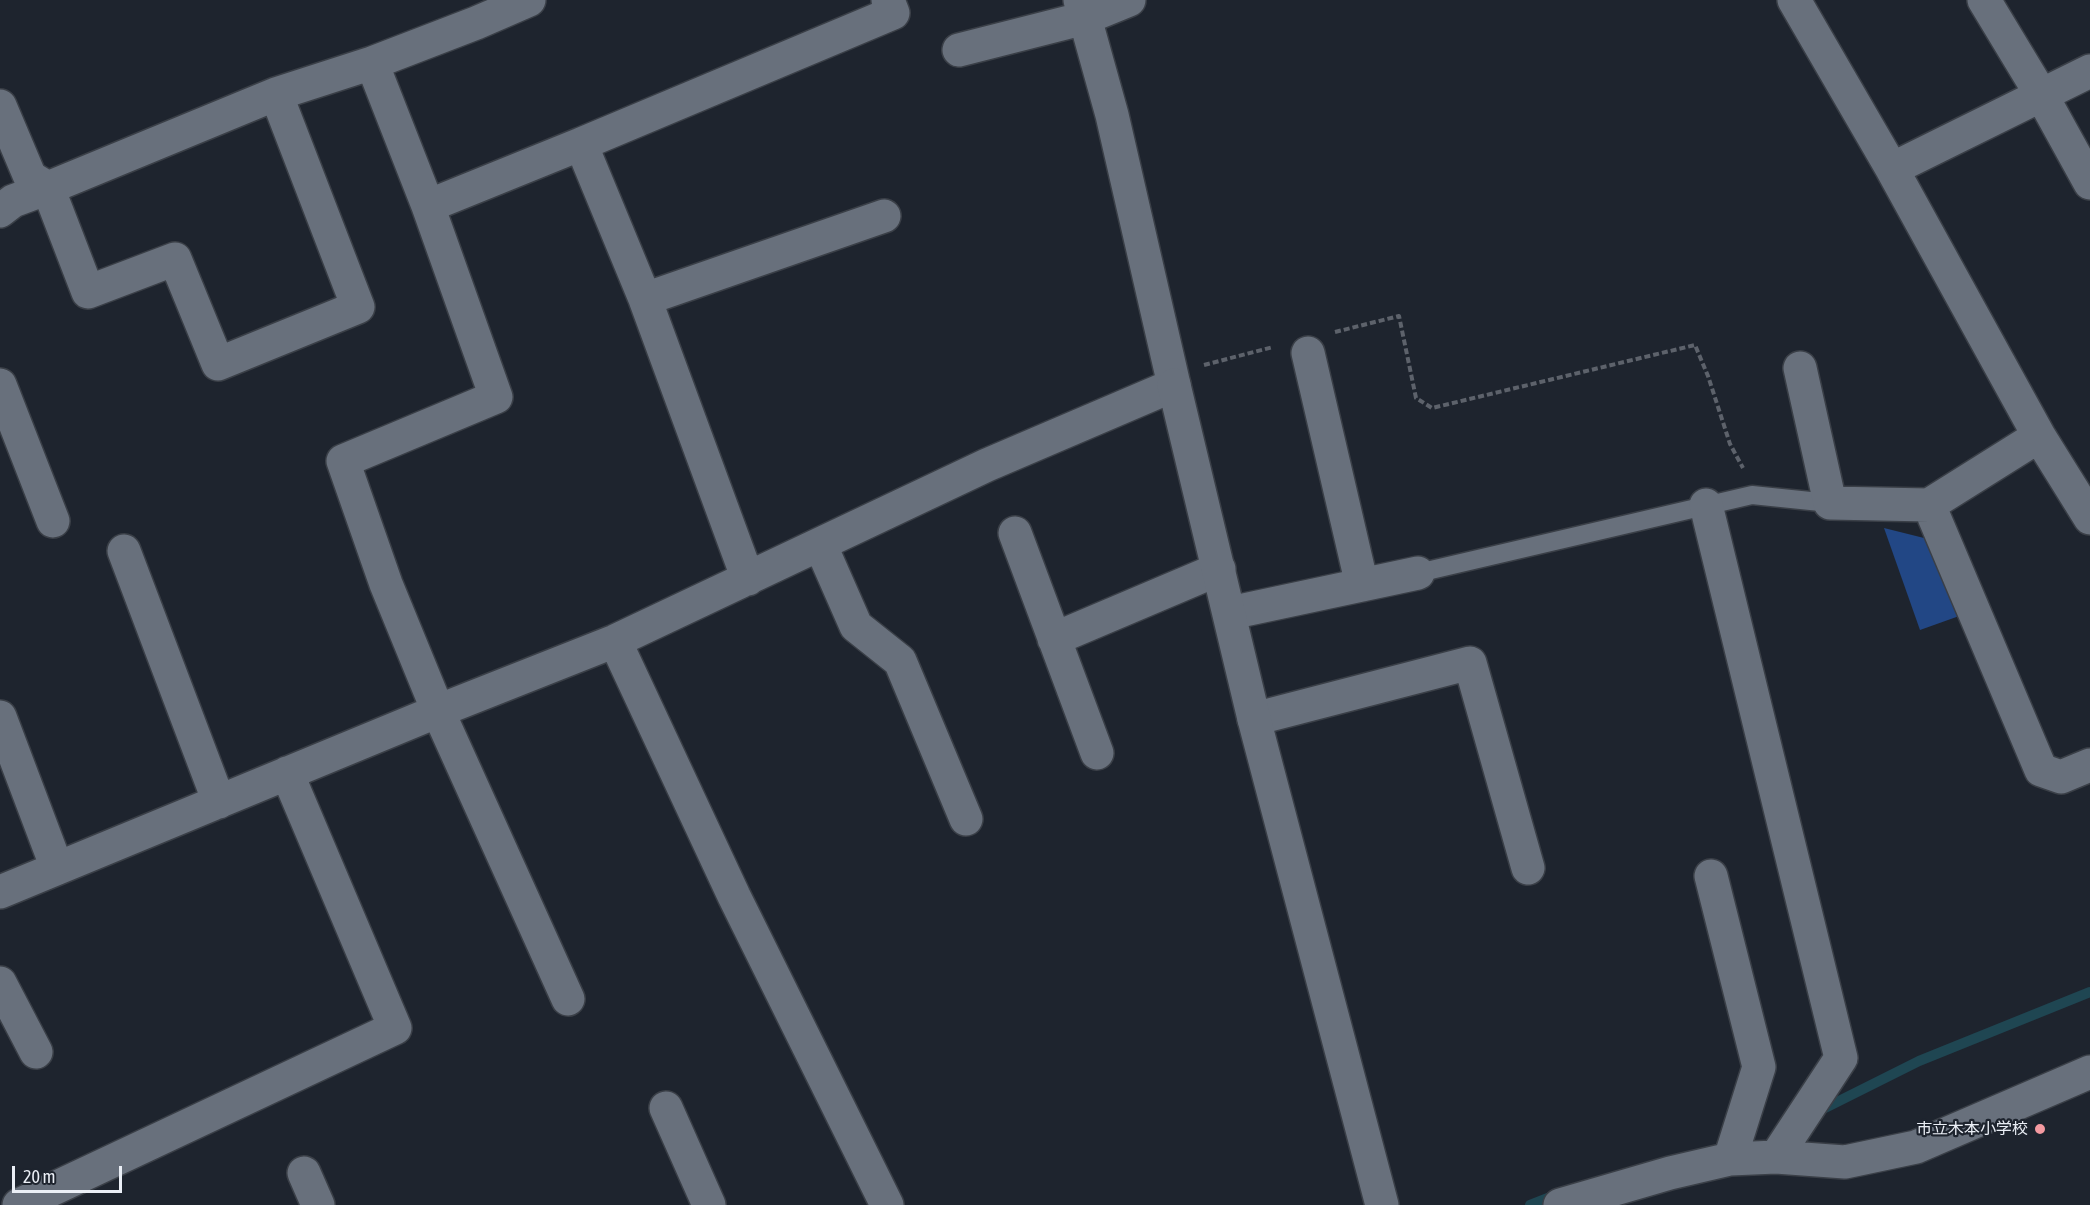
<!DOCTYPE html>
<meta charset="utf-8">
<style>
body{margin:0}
#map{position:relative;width:2090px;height:1205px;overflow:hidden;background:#1e242e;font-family:"Asap Condensed",sans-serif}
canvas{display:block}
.scale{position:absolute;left:12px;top:1166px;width:110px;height:27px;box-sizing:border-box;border:3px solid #ebeff6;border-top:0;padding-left:8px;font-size:18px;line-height:21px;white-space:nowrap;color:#ebeff6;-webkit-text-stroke:4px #1e242e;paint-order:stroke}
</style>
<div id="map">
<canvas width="2090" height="1205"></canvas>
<div class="scale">20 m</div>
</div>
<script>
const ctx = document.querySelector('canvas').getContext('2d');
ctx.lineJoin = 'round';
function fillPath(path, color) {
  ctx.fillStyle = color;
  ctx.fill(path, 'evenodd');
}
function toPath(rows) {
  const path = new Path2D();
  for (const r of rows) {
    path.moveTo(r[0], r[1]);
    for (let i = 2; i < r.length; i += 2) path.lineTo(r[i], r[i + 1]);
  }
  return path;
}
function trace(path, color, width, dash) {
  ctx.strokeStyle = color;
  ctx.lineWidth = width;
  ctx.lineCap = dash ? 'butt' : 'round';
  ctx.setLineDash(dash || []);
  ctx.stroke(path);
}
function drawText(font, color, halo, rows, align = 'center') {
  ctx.font = font + ' "Asap Condensed","Noto Sans JP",sans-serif';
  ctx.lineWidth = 4.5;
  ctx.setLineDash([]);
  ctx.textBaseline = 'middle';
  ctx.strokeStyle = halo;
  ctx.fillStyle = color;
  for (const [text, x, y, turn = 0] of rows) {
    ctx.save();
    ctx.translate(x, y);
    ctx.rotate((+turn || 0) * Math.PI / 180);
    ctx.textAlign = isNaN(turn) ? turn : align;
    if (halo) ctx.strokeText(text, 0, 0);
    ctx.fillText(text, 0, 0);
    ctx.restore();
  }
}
fillPath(toPath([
 [1884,528,1932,540,1962,615,1920,630]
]), '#224785');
trace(toPath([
 [1821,1110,1919,1061,2090,992],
 [1530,1205,1558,1194]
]), '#1f4652', 10);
const lane = toPath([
 [1418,573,1752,495,1830,503]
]);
const street = toPath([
 [1794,0,1892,169],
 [1984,0,2042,96,2090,183],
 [959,50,1085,18,1129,0],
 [372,63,428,206,581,144],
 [2090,71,1892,169,2039,436,2090,518],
 [0,106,30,177,48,188,88,292,175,259,218,364,358,307,276,94],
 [428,206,496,397,343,461,386,584,438,711,568,999],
 [0,211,13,201,48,188,242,108,276,94,372,63,476,23,529,0],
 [645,299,581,144,893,13,888,0],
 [1308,353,1362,585],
 [1800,368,1830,503,1929,505,2039,436],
 [0,385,53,521],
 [1706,505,1841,1058,1776,1157],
 [1929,505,2041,770,2061,777,2090,765],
 [1015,533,1097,753],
 [820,544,856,626,900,661,966,819],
 [124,551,219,802],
 [748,579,645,299,884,216],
 [1230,613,1418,573],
 [1054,639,1219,569],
 [615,641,734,896,887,1205],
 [0,717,57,868],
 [1254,719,1470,663,1528,868],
 [1711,876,1759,1067,1730,1159],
 [0,892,438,711,615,641,987,465,1174,385,1112,115,1080,0],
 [0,983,36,1052],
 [666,1108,709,1205],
 [304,1173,318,1205],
 [19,1205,395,1028,287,773],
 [1560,1205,1670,1173,1730,1159,1776,1157,1845,1162,1916,1147,2090,1072]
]);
const secondary = toPath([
 [1174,385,1254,719,1382,1205]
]);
trace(lane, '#3a3f47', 21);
trace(street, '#3a3f47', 36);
trace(secondary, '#3a3f47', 36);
trace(toPath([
 [1335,332,1399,316,1416,398,1432,408,1695,345,1708,376,1730,444,1743,468],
 [1204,365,1273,347]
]), '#5d626b', 4, [6, 3]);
trace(lane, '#68707c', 18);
trace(street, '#68707c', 33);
trace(secondary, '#68707c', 33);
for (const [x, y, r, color] of [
 [2040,1129,6,"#f49aa1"]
]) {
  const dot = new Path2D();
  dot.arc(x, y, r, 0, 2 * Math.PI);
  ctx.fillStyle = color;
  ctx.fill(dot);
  trace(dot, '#1e242e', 2);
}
drawText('16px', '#ebeff6', '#1e242e', [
 ["市立木本小学校",2028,1129]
], 'right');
</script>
